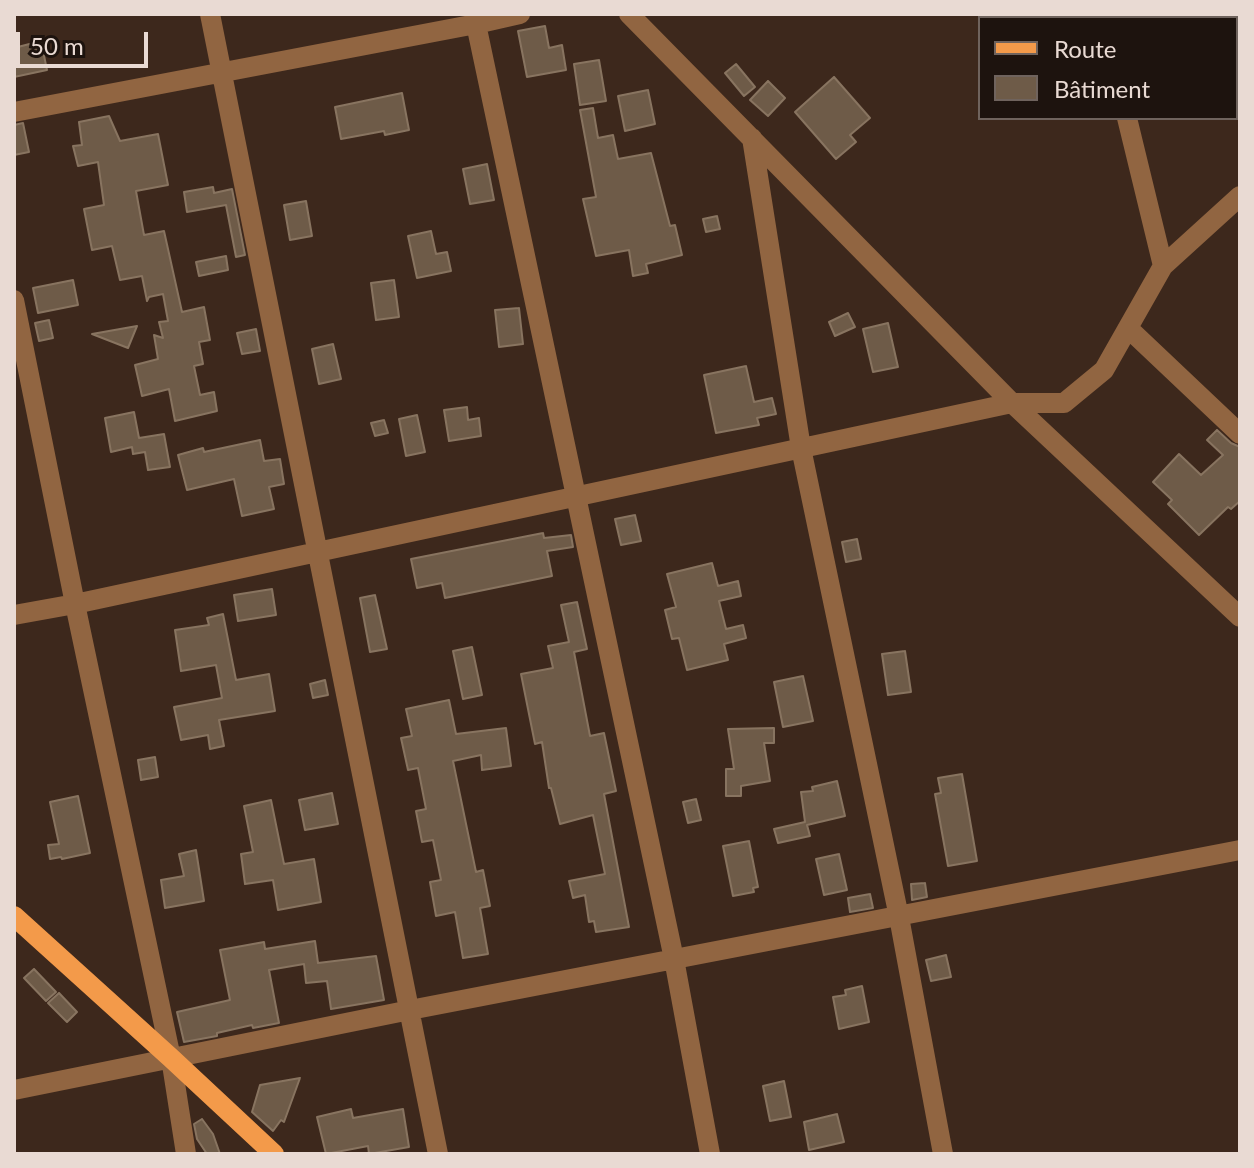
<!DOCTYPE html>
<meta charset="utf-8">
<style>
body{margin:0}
#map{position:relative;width:1254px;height:1168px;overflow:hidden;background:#3d281c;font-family:Lato,sans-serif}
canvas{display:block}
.frame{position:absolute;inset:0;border:16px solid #e9dad3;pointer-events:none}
.legend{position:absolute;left:978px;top:16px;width:260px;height:104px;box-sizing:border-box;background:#1d130e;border:2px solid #6f635d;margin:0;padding:10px 14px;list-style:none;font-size:24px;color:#e9dad3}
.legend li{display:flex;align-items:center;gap:16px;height:40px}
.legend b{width:40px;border:2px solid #6f635d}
.scale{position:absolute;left:16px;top:32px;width:132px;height:36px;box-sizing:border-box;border:4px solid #e9dad3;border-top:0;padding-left:10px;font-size:24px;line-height:28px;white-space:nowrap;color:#e9dad3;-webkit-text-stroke:6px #1d130e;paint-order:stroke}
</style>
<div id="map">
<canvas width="1254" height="1168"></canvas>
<div class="frame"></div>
<ul class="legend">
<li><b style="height:10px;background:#f39a4a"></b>Route</li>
<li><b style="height:22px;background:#6e5b48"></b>Bâtiment</li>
</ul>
<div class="scale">50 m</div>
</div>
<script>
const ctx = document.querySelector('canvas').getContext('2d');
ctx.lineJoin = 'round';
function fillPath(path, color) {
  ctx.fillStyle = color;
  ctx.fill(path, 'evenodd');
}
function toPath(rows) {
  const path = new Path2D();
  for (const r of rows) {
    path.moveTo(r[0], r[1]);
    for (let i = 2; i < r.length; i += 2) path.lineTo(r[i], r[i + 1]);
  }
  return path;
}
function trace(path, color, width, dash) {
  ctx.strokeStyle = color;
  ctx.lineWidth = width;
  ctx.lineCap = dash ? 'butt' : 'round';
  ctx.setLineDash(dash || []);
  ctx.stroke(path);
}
const building = toPath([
 [545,26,549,48,562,45,566,70,527,77,518,31,545,26],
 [41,41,47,70,14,77,14,48,41,41],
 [599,60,606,101,580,105,574,64,599,60],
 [736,64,755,87,744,96,725,73,736,64],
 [834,77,870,118,850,135,856,142,836,159,795,112,834,77],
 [768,81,785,98,768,116,750,100,768,81],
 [648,90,655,124,625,131,618,96,648,90],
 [402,93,409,130,385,135,384,131,341,139,335,107,402,93],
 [593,108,598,138,613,135,618,159,651,153,670,226,675,225,682,255,646,264,648,273,633,276,629,250,596,256,583,199,596,197,580,110,593,108],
 [109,116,120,141,158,134,168,185,136,191,144,235,164,231,182,312,204,307,210,340,199,342,203,364,194,366,200,395,214,392,217,411,175,421,169,389,142,396,135,365,158,359,154,335,163,338,159,322,168,321,163,294,149,297,147,301,142,276,120,280,112,246,92,250,84,209,104,205,98,162,78,166,73,146,82,145,79,122,109,116],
 [23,123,29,152,14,155,14,125,23,123],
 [487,164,494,200,470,204,463,169,487,164],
 [213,187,214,193,232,189,245,255,236,257,226,205,187,212,184,192,213,187],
 [306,201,312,236,290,240,284,205,306,201],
 [717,216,720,229,706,232,703,219,717,216],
 [431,231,436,254,447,252,451,271,417,278,408,236,431,231],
 [226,256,228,270,199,276,196,262,226,256],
 [73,280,78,305,38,313,33,288,73,280],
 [394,280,399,317,376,320,371,283,394,280],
 [519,308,523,344,499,347,495,310,519,308],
 [848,313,855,327,835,336,829,322,848,313],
 [49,320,53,338,39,341,35,323,49,320],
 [888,323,898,367,873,372,863,329,888,323],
 [137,326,128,348,92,334,137,326],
 [256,329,260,351,242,354,237,333,256,329],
 [333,344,341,379,319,384,312,349,333,344],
 [746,366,754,402,772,398,776,414,757,418,759,425,716,433,704,375,746,366],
 [467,407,468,420,479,418,481,436,449,441,444,410,467,407],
 [134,412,139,438,164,434,170,467,148,470,145,452,133,454,132,447,111,452,105,418,134,412],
 [417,415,425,452,406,456,399,419,417,415],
 [384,420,388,433,375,436,371,423,384,420],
 [1217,430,1231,443,1240,447,1240,501,1231,509,1228,507,1199,535,1168,504,1172,500,1153,482,1179,454,1201,475,1223,455,1207,440,1217,430],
 [260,440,264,461,280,459,284,484,269,487,274,509,242,516,234,479,187,490,178,455,203,448,204,452,260,440],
 [635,515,641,541,621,545,615,519,635,515],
 [543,533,544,538,571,535,573,547,547,551,552,576,445,598,442,583,417,588,411,559,543,533],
 [857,539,861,559,846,562,842,542,857,539],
 [712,563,718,586,738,581,741,596,719,601,726,629,743,625,746,638,724,644,728,660,687,670,679,638,672,639,665,610,676,607,667,574,712,563],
 [272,589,276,615,238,621,234,595,272,589],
 [375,595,387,649,370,652,360,598,375,595],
 [577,602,587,649,574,652,590,736,604,733,616,791,604,794,629,927,596,932,594,921,589,922,585,895,573,898,569,881,605,874,593,815,560,824,551,788,549,788,542,742,535,744,521,674,553,668,548,646,569,642,561,605,577,602],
 [223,614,236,680,269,674,275,711,219,720,224,746,210,749,208,735,181,740,174,707,222,698,216,665,181,671,175,630,209,625,207,618,223,614],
 [472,647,482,695,463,699,453,651,472,647],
 [905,651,911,692,888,695,882,654,905,651],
 [803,676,813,721,783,727,774,682,803,676],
 [325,680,328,695,313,698,310,684,325,680],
 [449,700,456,734,506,728,511,766,482,770,481,755,453,761,476,872,483,870,490,906,480,908,488,954,463,958,455,912,436,916,430,882,441,880,433,840,422,842,416,811,426,809,418,768,408,770,401,738,412,736,406,709,449,700],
 [774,728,774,743,764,743,770,781,741,786,741,796,726,796,726,769,734,769,728,729,774,728],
 [155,757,158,777,141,780,138,760,155,757],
 [962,774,977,861,948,866,935,794,941,793,938,778,962,774],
 [837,781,845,816,807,825,810,836,778,843,774,829,805,822,801,792,813,791,812,787,837,781],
 [332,793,338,824,305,830,299,800,332,793],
 [78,796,90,853,62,859,61,857,50,859,48,845,59,844,50,802,78,796],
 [696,799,701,820,688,823,683,802,696,799],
 [271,800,284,864,314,859,321,902,278,910,273,880,245,884,241,854,253,852,244,806,271,800],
 [749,841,758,887,753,888,754,892,733,896,723,846,749,841],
 [196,850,204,901,165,908,161,880,184,876,179,854,196,850],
 [839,854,847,890,824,895,816,859,839,854],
 [925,883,927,897,912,900,911,884,925,883],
 [870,894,873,908,850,912,848,898,870,894],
 [315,941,318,963,376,956,384,1000,331,1009,327,981,306,983,304,964,269,970,279,1023,253,1028,252,1025,217,1033,217,1036,184,1042,177,1012,230,1000,220,950,264,942,265,949,315,941],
 [946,955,951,977,931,981,926,960,946,955],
 [34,969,56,992,46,1001,24,978,34,969],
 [862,986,869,1022,839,1029,833,997,846,995,845,990,862,986],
 [59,993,77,1012,67,1022,48,1003,59,993],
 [300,1078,284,1122,281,1120,273,1131,252,1112,260,1085,300,1078],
 [784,1081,791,1117,770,1121,763,1086,784,1081],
 [351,1109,353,1118,403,1109,409,1147,369,1154,368,1146,326,1154,317,1117,351,1109],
 [837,1114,844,1142,809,1150,804,1122,837,1114],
 [202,1119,213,1134,220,1154,207,1154,197,1139,194,1124,202,1119]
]);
fillPath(building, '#6e5b48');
trace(building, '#887460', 2);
trace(toPath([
 [210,14,438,1154],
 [629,14,1012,403,1240,617],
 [1101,14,1102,18],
 [476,24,674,959,710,1154],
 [14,112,476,24,520,14],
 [1127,118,1163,266],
 [752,138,801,448,899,917,943,1154],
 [14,300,75,604,171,1058,186,1154],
 [1128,328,1240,434],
 [14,615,75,604,1012,403,1064,403,1104,370,1163,266,1240,196],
 [14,1090,410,1010,1240,850]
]), '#916541', 20);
trace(toPath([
 [14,916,171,1058,274,1154]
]), '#f39a4a', 20);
</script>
